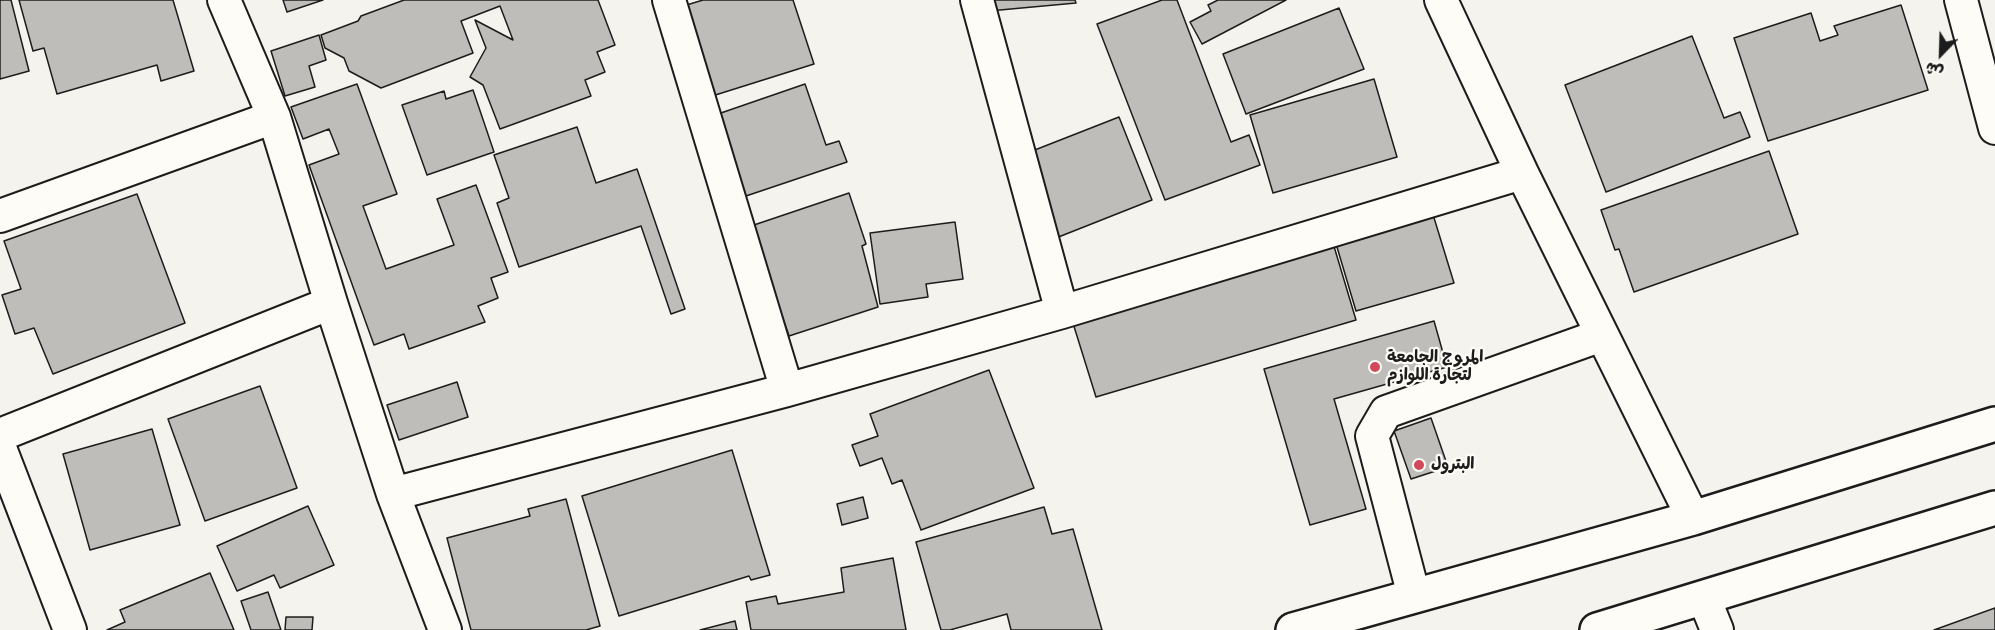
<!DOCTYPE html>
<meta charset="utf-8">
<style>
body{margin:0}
#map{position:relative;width:1995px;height:630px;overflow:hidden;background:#f4f3ee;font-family:"Patrick Hand","Playpen Sans Arabic",sans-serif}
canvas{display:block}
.north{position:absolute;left:1911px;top:24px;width:60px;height:60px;-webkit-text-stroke:4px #fdfcf7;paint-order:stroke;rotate:203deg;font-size:16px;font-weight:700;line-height:24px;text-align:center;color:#1c1c1c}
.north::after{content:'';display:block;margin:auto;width:21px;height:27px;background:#1c1c1c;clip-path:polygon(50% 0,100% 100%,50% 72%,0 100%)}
</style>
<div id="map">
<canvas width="1995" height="630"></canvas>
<div class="north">ش</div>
</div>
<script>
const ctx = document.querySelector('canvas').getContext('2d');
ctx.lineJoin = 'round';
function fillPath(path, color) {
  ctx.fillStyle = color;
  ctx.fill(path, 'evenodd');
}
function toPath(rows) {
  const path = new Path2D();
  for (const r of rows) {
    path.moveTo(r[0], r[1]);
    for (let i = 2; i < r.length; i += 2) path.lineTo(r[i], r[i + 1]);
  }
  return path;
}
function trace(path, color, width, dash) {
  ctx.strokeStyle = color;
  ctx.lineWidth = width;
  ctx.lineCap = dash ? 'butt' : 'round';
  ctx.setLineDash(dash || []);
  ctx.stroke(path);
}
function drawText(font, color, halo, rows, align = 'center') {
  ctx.font = font + ' "Patrick Hand","Playpen Sans Arabic",sans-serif';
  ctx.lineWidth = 4.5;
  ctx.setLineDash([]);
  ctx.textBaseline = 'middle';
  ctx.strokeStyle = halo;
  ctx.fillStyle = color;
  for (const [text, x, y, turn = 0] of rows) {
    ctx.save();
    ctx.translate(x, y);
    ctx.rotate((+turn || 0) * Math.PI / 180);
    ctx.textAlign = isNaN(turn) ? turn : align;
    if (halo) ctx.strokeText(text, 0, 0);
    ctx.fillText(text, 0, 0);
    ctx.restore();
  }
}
const building = toPath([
 [0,0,11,0,29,71,0,79,0,0],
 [19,0,173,0,194,71,161,81,157,65,57,94,44,48,33,51,19,0],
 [283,0,323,0,287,12,283,0],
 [404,0,598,0,615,45,597,52,605,72,585,80,591,96,500,129,483,85,470,77,486,48,475,20,513,40,500,6,461,21,473,53,381,88,349,71,344,58,325,48,321,35,358,21,361,16,404,0],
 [703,0,793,0,814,64,709,97,680,7,703,0],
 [988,0,1075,0,1076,3,989,11,988,0],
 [1162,0,1177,0,1231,142,1249,135,1260,165,1165,200,1097,24,1162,0],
 [1218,0,1286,0,1202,44,1190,22,1211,11,1208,5,1218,0],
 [1901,5,1928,90,1768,141,1734,38,1811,13,1820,41,1838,35,1834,26,1901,5],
 [1339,8,1364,69,1246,114,1223,54,1339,8],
 [319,35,326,60,309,66,315,87,285,96,271,51,319,35],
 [1692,36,1724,118,1740,112,1750,137,1606,192,1565,85,1692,36],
 [1374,79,1397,157,1273,193,1250,115,1374,79],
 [357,84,397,194,363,206,386,269,454,245,437,199,476,185,508,272,491,278,498,298,478,306,485,322,409,349,404,334,374,345,309,165,339,154,329,129,303,139,291,107,357,84],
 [805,84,826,145,839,141,847,162,746,196,718,114,805,84],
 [473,90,494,152,427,175,402,105,444,91,446,99,473,90],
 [1119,117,1152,200,1056,238,1022,155,1119,117],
 [577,127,596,183,637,169,685,309,671,314,641,226,519,267,497,203,509,198,494,155,577,127],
 [1769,151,1798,234,1634,292,1619,249,1615,250,1601,210,1769,151],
 [849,193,866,244,862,246,878,307,789,336,773,290,771,291,748,227,849,193],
 [137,194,185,323,53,374,34,328,15,334,2,295,21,289,4,241,137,194],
 [1431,208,1454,283,1356,311,1334,237,1431,208],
 [955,222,963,279,926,284,928,297,880,304,870,233,955,222],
 [1333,243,1356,320,1096,397,1072,320,1333,243],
 [1434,321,1447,367,1334,399,1366,509,1310,525,1264,369,1434,321],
 [989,370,1034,488,921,530,902,480,892,484,882,458,860,466,852,445,878,436,870,414,989,370],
 [457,382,468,417,399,440,387,405,457,382],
 [260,386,297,488,205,521,168,419,260,386],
 [1431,418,1448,467,1411,479,1394,431,1431,418],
 [152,429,180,525,90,550,63,454,152,429],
 [732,450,770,575,751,580,749,576,619,616,582,496,732,450],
 [863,497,868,518,842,525,837,504,863,497],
 [566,499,600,626,586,630,471,630,447,538,530,516,528,509,566,499],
 [308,506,334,565,280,588,274,575,237,591,217,546,308,506],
 [1044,507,1052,534,1073,529,1102,630,1011,630,1007,614,950,630,941,630,916,542,1044,507],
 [893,558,906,630,751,630,746,602,776,596,778,604,844,592,841,568,893,558],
 [210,573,234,630,107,630,125,622,120,610,210,573],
 [268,592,281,630,251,630,241,601,268,592],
 [1995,608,1995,630,1934,630,1995,608],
 [286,617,313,617,312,630,285,630,286,617],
 [735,621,737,630,700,630,735,621]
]);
fillPath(building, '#bebdba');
trace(building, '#1c1c1c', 1.5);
const minor = toPath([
 [224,0,274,117,331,303,393,494,445,630],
 [669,0,787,390],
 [977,0,1062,312],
 [1441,0,1522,173],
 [1961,0,1995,128],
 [0,216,274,117],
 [0,435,331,303],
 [0,448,70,630],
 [393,494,787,390,1062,312,1522,173,1693,518],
 [1414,596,1372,436,1386,412,1602,335],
 [1704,598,1717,630]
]);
const tertiary = toPath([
 [1293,630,1693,518,1995,424],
 [1597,630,1995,508]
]);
trace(minor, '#1c1c1c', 36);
trace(tertiary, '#1c1c1c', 38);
trace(minor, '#fdfcf7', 32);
trace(tertiary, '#fdfcf7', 33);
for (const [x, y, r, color] of [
 [1375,367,6,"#d1495b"],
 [1419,465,6,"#d1495b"]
]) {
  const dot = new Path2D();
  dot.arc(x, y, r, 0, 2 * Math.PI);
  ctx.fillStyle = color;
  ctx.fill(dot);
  trace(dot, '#fdfcf7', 2);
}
drawText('bold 16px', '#1c1c1c', '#fdfcf7', [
 ["المروج الجامعة",1387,358],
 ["لتجارة اللوازم",1387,376],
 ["البترول",1431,465]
], 'left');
</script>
